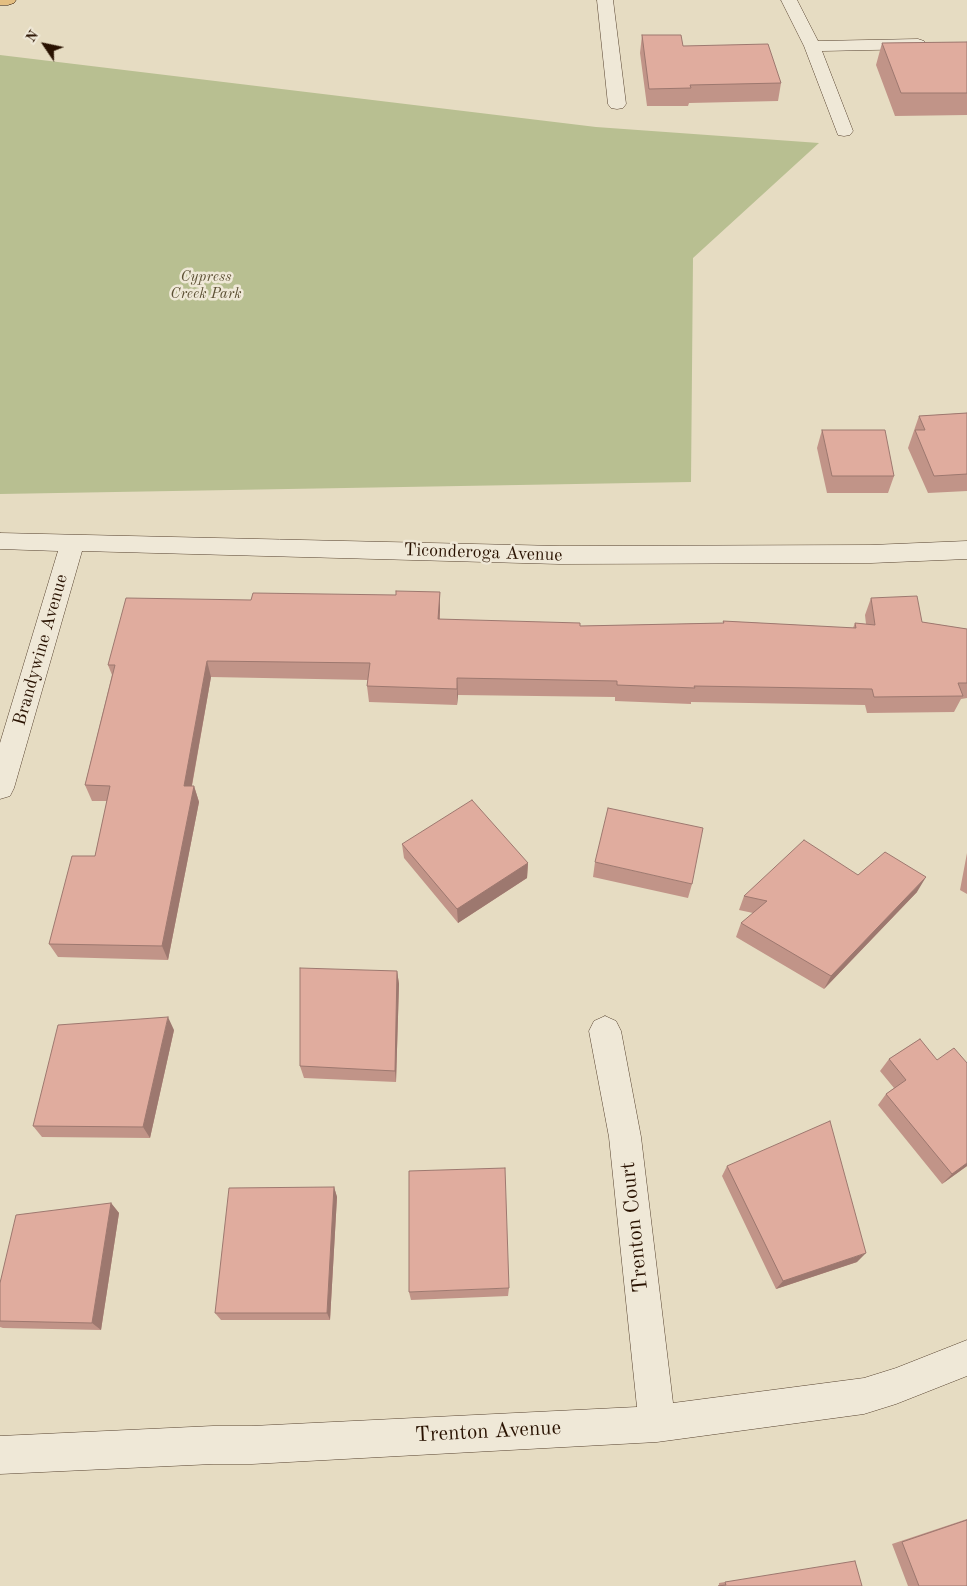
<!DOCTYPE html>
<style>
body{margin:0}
#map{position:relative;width:967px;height:1586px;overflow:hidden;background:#e6dcc2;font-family:"Old Standard TT",serif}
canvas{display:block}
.north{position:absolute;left:20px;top:20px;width:50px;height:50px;-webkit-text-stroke:4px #efe8d7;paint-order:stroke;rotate:304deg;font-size:14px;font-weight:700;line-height:20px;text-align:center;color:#291201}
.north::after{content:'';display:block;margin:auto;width:18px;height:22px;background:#291201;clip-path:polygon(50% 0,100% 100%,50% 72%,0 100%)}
</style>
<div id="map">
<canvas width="967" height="1586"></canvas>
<div class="north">N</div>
</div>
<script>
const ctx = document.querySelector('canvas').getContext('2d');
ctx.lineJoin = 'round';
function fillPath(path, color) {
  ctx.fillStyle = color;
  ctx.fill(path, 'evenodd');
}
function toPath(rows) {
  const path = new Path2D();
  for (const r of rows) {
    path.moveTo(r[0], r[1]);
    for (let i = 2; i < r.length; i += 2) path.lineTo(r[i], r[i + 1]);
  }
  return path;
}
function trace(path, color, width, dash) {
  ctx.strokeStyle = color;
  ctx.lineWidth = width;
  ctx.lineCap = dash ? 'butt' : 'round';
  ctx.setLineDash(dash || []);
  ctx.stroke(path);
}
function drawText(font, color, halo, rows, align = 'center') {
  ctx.font = font + ' "Old Standard TT",serif';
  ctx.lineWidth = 5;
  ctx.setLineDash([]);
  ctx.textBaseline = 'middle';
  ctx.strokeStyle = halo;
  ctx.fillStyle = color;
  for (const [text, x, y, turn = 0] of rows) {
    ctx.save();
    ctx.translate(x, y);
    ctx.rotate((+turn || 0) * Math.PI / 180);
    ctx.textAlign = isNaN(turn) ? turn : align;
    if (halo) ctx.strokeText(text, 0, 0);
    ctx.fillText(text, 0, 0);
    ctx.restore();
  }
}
fillPath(toPath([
 [0,55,596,127,819,143,693,258,691,482,0,494]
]), '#b8bf91');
const minor = toPath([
 [597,0,613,0,626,104,623,108,617,109,611,108,608,104,597,0],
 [781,0,797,0,818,41,918,39,924,41,926,44,924,47,918,49,822,51,853,131,850,135,844,136,838,135,804,46,781,0],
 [0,533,559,546,871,545,967,541,967,559,871,563,559,564,82,551,14,788,10,796,0,799,0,743,58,551,0,549,0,533],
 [605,1016,616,1021,621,1031,641,1137,673,1403,864,1378,896,1368,967,1340,967,1376,896,1404,864,1414,657,1442,252,1464,213,1464,0,1474,0,1436,213,1426,252,1426,637,1407,609,1137,589,1031,594,1021,605,1016]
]);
const highway = toPath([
 [0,0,16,0,14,3,8,5,0,5,0,0]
]);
trace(minor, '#584431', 1);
trace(highway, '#291201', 1);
fillPath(minor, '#efe8d7');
fillPath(highway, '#e3be81');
fillPath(toPath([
 [642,35,683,46,781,83,778,101,689,103,688,106,647,106,640,53],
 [967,42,967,115,895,116,876,65,882,43],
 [967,413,967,491,928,493,908,448,919,416],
 [822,430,894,476,888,493,827,493,817,448],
 [440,592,440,619,580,626,723,623,723,621,853,628,855,623,866,624,865,615,871,598,922,622,967,629,967,698,961,699,954,712,867,713,865,705,691,702,691,704,615,701,615,697,458,695,457,705,369,702,367,686,368,680,211,677,192,786,194,786,199,802,168,960,58,957,49,944,95,856,107,801,92,801,85,785,112,675,108,665,251,600,396,595],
 [402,844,528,863,527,878,458,923,404,858],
 [967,853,967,894,960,890],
 [595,862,692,884,688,898,593,877],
 [858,875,917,892,824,989,736,937,741,923,753,913,739,910,744,896],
 [397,971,399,984,396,1082,304,1078,300,1066],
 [174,1030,150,1138,42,1137,33,1126],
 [920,1039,967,1166,942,1184,878,1105,886,1094,894,1088,880,1071,889,1059],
 [727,1166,857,1262,776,1289,722,1176],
 [334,1187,337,1197,330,1320,221,1320,215,1313],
 [111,1203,119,1213,101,1330,3,1328,0,1327,0,1283],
 [509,1288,508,1296,411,1300,409,1292],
 [967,1519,967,1586,908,1586,892,1544],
 [725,1582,862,1586,719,1586,719,1583]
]), '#c19488');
fillPath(toPath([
 [440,592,440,609,438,636,438,619],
 [207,661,211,677,189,801,184,786],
 [457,678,458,695,457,705],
 [194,786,199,802,168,960,162,946],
 [528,863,527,878,458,923,457,909],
 [926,877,917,892,824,989,831,976],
 [397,971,399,984,396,1082,395,1071],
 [168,1017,174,1030,150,1138,143,1127],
 [967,1163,967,1166,942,1184,952,1174],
 [334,1187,337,1197,330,1320,327,1313],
 [111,1203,119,1213,101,1330,92,1323],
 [866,1253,857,1262,776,1289,783,1281]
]), '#9d786f');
const building = toPath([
 [642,35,681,35,683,46,768,44,781,83,690,85,691,88,649,89,642,35],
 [967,42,967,93,901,93,882,43,967,42],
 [967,413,967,474,934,476,915,430,925,430,919,416,967,413],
 [822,430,885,430,894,476,832,476,822,430],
 [396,591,440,592,438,619,580,623,580,626,724,623,723,621,856,628,855,623,875,625,871,598,917,596,922,622,967,629,967,683,958,683,963,696,874,697,872,689,694,686,695,688,617,685,617,681,457,678,457,689,367,686,370,663,207,661,184,786,194,786,162,946,49,944,72,856,95,856,110,786,85,785,115,665,108,665,126,598,251,600,253,593,396,595,396,591],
 [472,800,528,863,457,909,402,844,472,800],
 [608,808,703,828,692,884,595,862,608,808],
 [804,840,858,875,885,852,926,877,831,976,741,923,767,901,744,896,804,840],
 [300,968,397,971,395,1071,300,1066,300,968],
 [168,1017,143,1127,33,1126,58,1025,168,1017],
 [920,1039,937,1060,954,1048,967,1063,967,1163,952,1174,886,1094,906,1080,889,1059,920,1039],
 [830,1121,866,1253,783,1281,727,1166,830,1121],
 [505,1168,509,1288,409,1292,409,1171,505,1168],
 [334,1187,327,1313,215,1313,229,1188,334,1187],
 [111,1203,92,1323,0,1321,0,1283,16,1215,111,1203],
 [967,1520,967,1586,919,1586,902,1542,967,1520],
 [855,1561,862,1586,718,1586,726,1585,725,1582,855,1561]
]);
fillPath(building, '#e0ac9e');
trace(building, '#9d786f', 1);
drawText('italic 15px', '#5b4f33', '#efe8d7', [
 ["Cypress",206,277],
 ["Creek Park",206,294]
]);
drawText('18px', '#291201', '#efe8d7', [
 ["Ticonderoga Avenue",483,553,2],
 ["Brandywine Avenue",41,650,-74]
]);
drawText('21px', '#291201', '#efe8d7', [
 ["Trenton Court",635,1227,-96],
 ["Trenton Avenue",488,1432,-3]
]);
</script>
